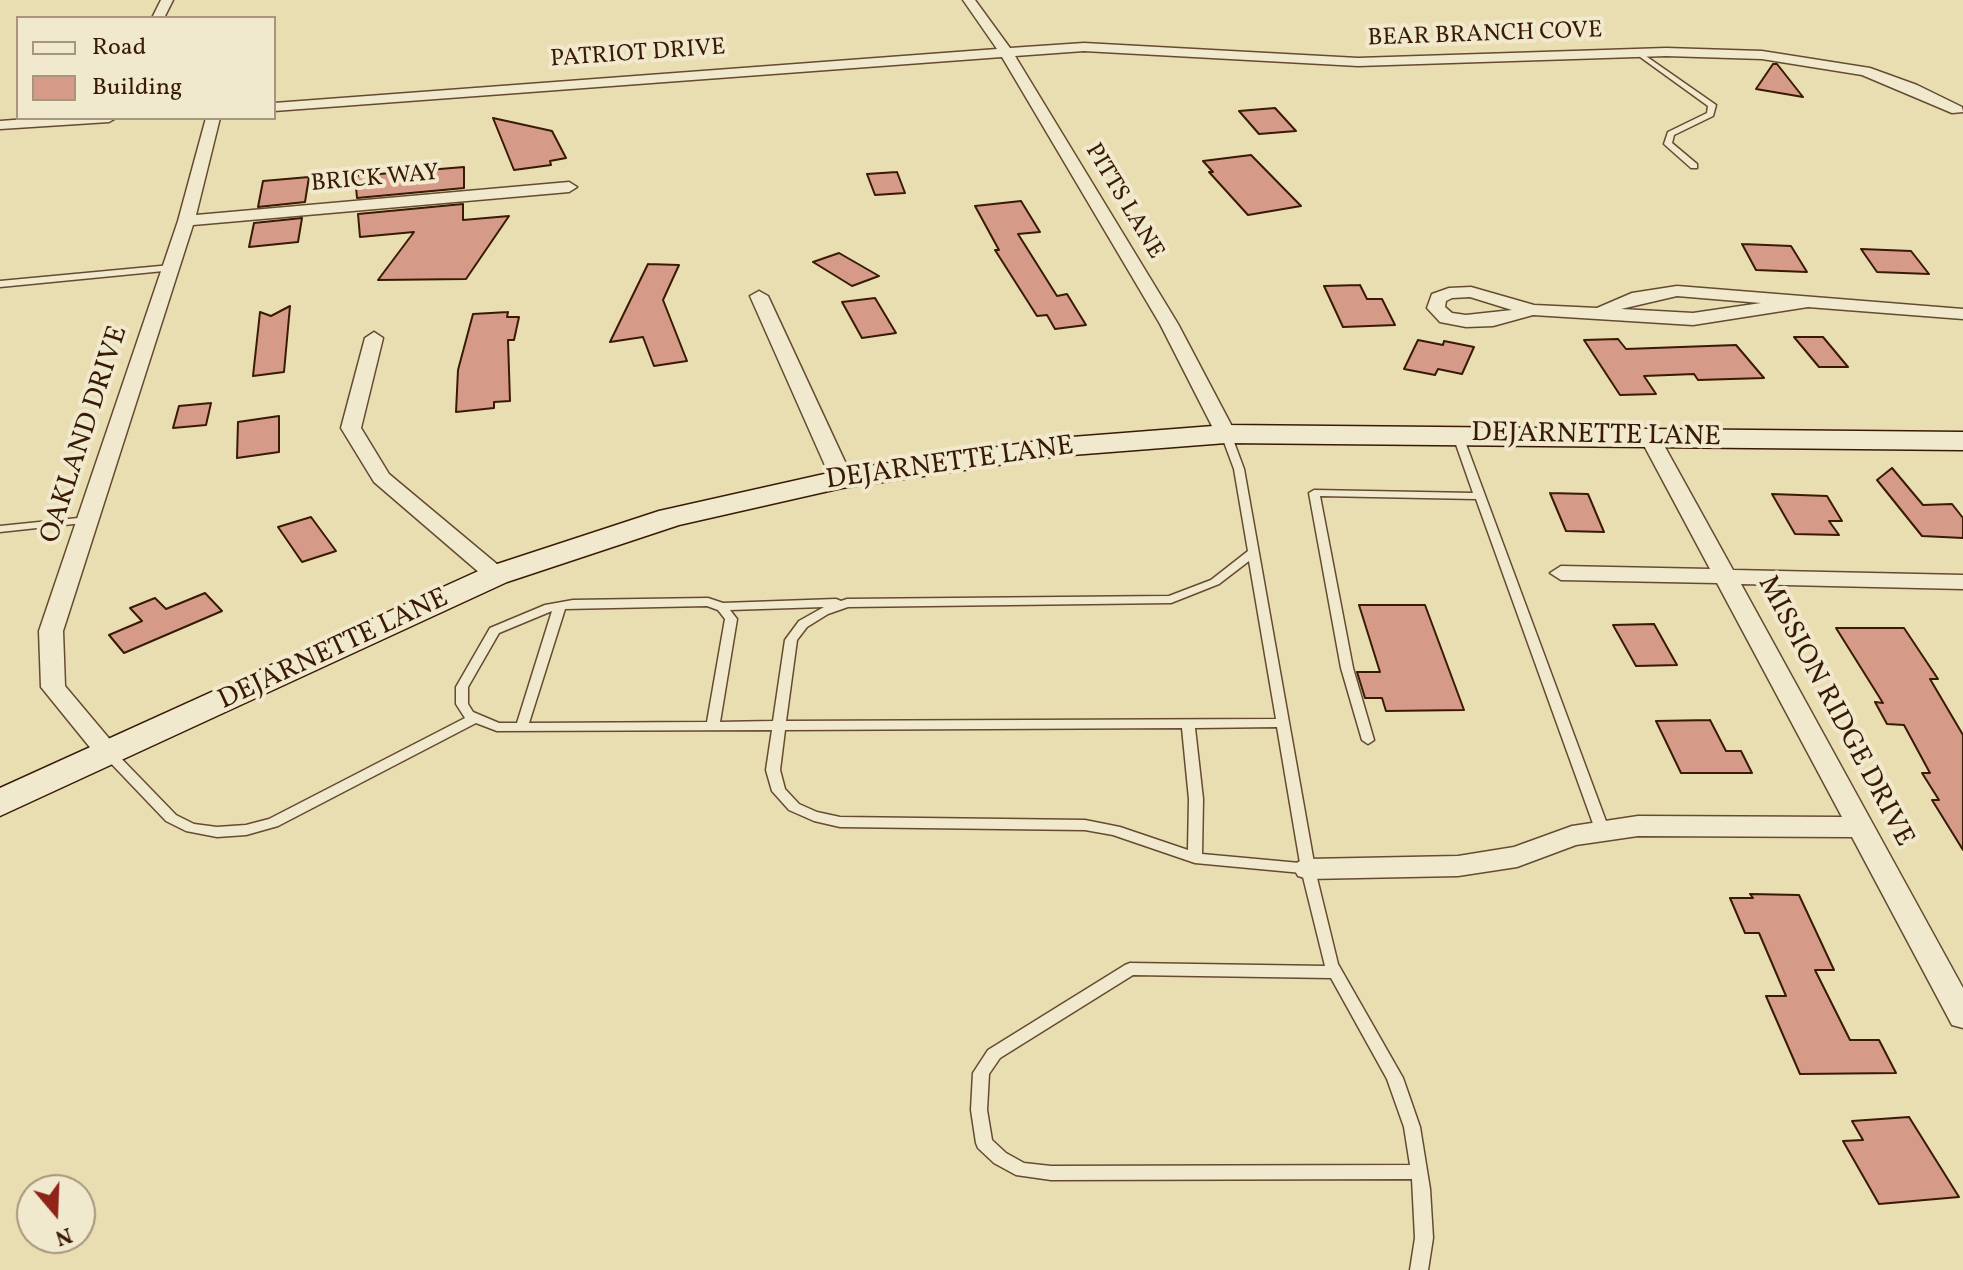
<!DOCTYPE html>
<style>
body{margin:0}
#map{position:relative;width:1963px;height:1270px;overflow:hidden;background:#e9ddb2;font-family:Vollkorn,serif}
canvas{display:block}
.legend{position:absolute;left:16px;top:16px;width:260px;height:104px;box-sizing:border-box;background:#f1e9cd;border:2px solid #a7967d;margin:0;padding:10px 14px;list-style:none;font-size:24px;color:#391a04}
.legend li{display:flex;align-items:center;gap:16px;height:40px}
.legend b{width:40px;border:2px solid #a7967d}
.north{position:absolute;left:16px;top:1174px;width:80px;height:80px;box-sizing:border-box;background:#f1e9cd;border:2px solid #a7967d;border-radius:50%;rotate:161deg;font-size:22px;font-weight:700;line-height:32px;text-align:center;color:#391a04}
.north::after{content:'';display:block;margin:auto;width:28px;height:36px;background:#8f2418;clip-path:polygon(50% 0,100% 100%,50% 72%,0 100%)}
</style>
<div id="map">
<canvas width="1963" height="1270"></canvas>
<ul class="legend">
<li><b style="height:10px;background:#f1e9cd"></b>Road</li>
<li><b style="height:22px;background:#d59b88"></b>Building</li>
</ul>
<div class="north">N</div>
</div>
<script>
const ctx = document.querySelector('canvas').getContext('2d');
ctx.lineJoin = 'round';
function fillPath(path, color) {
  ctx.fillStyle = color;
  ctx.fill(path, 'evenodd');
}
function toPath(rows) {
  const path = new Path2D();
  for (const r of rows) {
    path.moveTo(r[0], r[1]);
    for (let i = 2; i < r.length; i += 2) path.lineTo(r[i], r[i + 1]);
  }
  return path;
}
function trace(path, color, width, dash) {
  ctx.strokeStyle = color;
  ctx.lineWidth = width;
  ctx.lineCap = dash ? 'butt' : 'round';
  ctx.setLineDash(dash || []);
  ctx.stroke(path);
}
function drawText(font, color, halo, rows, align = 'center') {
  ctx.font = font + ' Vollkorn,serif';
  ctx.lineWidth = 8;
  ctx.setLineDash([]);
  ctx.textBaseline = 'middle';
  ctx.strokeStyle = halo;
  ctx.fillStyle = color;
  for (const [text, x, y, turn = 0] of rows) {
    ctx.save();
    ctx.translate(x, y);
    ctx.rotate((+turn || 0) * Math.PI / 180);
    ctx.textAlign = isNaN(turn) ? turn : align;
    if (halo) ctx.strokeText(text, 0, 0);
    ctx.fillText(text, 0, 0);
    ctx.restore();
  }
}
const building = toPath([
 [1773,64,1777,64,1803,97,1756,89,1773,64],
 [1275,108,1296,131,1259,134,1239,111,1275,108],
 [493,118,552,131,566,158,550,161,551,165,514,170,493,118],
 [1251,155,1301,206,1248,215,1209,172,1213,172,1203,161,1251,155],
 [464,167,464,188,357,198,355,176,464,167],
 [897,172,905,193,875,195,867,174,897,172],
 [309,177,305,202,258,207,263,181,309,177],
 [1021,201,1040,232,1018,234,1057,296,1067,294,1086,325,1055,329,1047,315,1037,316,995,250,999,250,975,206,1021,201],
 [463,204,463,220,509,216,466,279,378,280,414,232,360,237,358,214,463,204],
 [302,218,298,242,249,247,254,223,302,218],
 [1742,244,1791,246,1807,272,1756,270,1742,244],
 [1861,249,1911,251,1929,274,1877,272,1861,249],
 [839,253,879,276,852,286,813,262,839,253],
 [648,264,679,265,663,300,687,361,654,366,643,337,610,342,648,264],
 [1360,285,1367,299,1382,299,1395,325,1343,327,1324,286,1360,285],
 [875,298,896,333,862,338,842,302,875,298],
 [290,306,284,372,253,376,260,312,271,316,290,306],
 [508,312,507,317,519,317,514,340,508,340,510,401,494,402,494,408,456,412,458,370,473,314,508,312],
 [1794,337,1823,337,1848,367,1819,367,1794,337],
 [1618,339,1626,349,1736,345,1764,378,1698,380,1694,374,1644,376,1656,394,1620,395,1584,340,1618,339],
 [1418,340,1443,345,1444,341,1474,347,1462,374,1438,369,1435,375,1404,369,1418,340],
 [211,403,206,425,173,428,179,406,211,403],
 [279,416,279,452,237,458,238,422,279,416],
 [1892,468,1923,505,1952,504,1963,518,1963,538,1922,536,1877,480,1892,468],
 [1550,493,1588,494,1604,532,1566,531,1550,493],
 [1772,494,1827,496,1842,521,1829,521,1839,535,1795,534,1772,494],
 [311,517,336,551,302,562,278,527,311,517],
 [205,593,222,611,124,653,109,635,142,621,130,608,155,598,166,609,205,593],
 [1359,605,1425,605,1464,710,1386,711,1382,698,1365,698,1357,672,1380,672,1359,605],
 [1654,624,1677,665,1636,666,1613,625,1654,624],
 [1836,628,1904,628,1938,679,1930,679,1963,735,1963,850,1932,800,1939,800,1922,773,1930,773,1904,725,1887,724,1875,702,1883,703,1836,628],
 [1710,720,1726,751,1741,751,1752,773,1681,773,1656,721,1710,720],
 [1750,894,1799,895,1834,970,1815,970,1850,1040,1879,1040,1896,1073,1800,1074,1766,996,1786,996,1759,933,1745,933,1730,898,1753,898,1750,894],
 [1909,1117,1959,1197,1879,1204,1843,1141,1863,1140,1852,1121,1909,1117]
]);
fillPath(building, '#d59b88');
trace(building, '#391a04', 2);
const lane = toPath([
 [1636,52,1640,52,1716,105,1713,116,1674,135,1672,143,1697,164,1697,168,1691,168,1664,144,1668,132,1707,113,1708,106,1636,54,1636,52],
 [171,265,174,266,174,270,0,287,0,281,171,265],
 [1226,431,1231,434,1244,469,1316,874,1338,964,1403,1078,1420,1127,1430,1189,1433,1238,1428,1270,1410,1270,1415,1238,1412,1179,1051,1180,1016,1175,994,1163,978,1148,976,1143,971,1110,973,1073,988,1050,1125,965,1130,963,1325,966,1302,873,1195,863,1113,835,1085,830,840,827,814,821,789,810,772,791,766,770,772,730,497,731,476,723,278,826,246,835,217,837,186,831,166,821,103,755,105,752,110,751,115,752,176,815,194,824,217,827,246,825,269,819,465,718,456,704,456,687,490,628,545,605,573,600,708,598,723,603,836,599,841,601,847,599,1169,596,1211,580,1248,551,1234,469,1221,434,1226,431],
 [1249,561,1276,719,786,721,797,640,807,627,828,614,848,607,1171,603,1219,584,1249,561],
 [707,606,718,610,725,619,707,722,529,723,565,609,707,606],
 [824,607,799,621,785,640,773,721,720,722,737,619,730,610,824,607],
 [552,611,517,723,499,723,473,712,468,704,468,687,499,633,552,611],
 [1277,727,1300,863,1202,854,1203,799,1195,728,1277,727],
 [1182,728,1189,799,1188,850,1120,827,1085,820,840,817,817,812,799,804,785,789,780,770,785,730,1182,728],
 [1133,975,1331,978,1387,1079,1404,1127,1410,1165,1051,1166,1024,1163,1006,1153,992,1140,987,1110,989,1074,1000,1058,1133,975],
 [1458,433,1463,436,1610,832,1608,835,1598,835,1596,832,1476,499,1320,496,1353,668,1374,740,1368,744,1362,740,1341,668,1309,493,1314,490,1473,493,1453,436,1458,433],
 [88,517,93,520,92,522,0,532,0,526,88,517]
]);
const street = toPath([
 [161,0,173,0,164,18,152,18,161,0],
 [963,0,975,0,1010,48,1084,43,1358,58,1666,48,1762,51,1870,68,1917,85,1962,107,1963,112,1952,113,1862,75,1762,59,1666,56,1358,66,1084,51,1015,56,1178,324,1236,434,1226,440,1216,434,1160,324,1002,57,274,111,274,103,997,49,963,0],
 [40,118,116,118,109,122,0,129,0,121,40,118],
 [206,118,220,118,196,215,569,182,577,187,569,192,193,225,63,631,65,686,123,755,119,761,110,764,101,761,41,687,39,631,178,221,206,118],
 [1677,286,1963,309,1963,319,1808,307,1693,325,1533,315,1493,326,1466,327,1440,322,1427,308,1432,294,1449,288,1471,287,1534,305,1597,308,1632,293,1677,286],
 [1677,296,1761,303,1693,313,1621,309,1677,296],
 [1470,297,1512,310,1466,315,1452,313,1445,307,1446,301,1452,298,1470,297],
 [759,291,768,296,853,479,849,483,835,483,831,479,750,296,759,291],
 [374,332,383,338,361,428,389,474,504,570,507,575,504,580,488,580,374,482,341,428,365,338,374,332],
 [1650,432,1660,438,1733,570,1963,575,1963,589,1741,584,1963,988,1963,1028,1952,1025,1852,837,1638,836,1576,845,1517,867,1458,876,1308,879,1298,876,1294,869,1298,862,1308,859,1458,856,1514,847,1572,826,1638,816,1842,817,1717,583,1561,580,1550,573,1561,566,1710,569,1640,438,1650,432]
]);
const secondary = toPath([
 [1226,425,1963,432,1963,450,1226,443,1059,456,842,488,679,525,507,582,0,816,0,788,485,568,659,511,842,470,1059,438,1226,425]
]);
trace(lane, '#654b30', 3);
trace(street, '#654b30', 3);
trace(secondary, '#391a04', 3);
fillPath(lane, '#f1e9cd');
fillPath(street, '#f1e9cd');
fillPath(secondary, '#f1e9cd');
drawText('24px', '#391a04', '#f1e9cd', [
 ["BEAR BRANCH COVE",1485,36,-2],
 ["PATRIOT DRIVE",638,55,-4],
 ["BRICK WAY",375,180,-5],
 ["PITTS LANE",1123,202,59]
]);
drawText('28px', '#391a04', '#f1e9cd', [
 ["OAKLAND DRIVE",86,435,-72],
 ["DEJARNETTE LANE",1596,437,1],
 ["DEJARNETTE LANE",950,465,-8],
 ["DEJARNETTE LANE",334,651,-25],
 ["MISSION RIDGE DRIVE",1834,712,62]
]);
</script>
